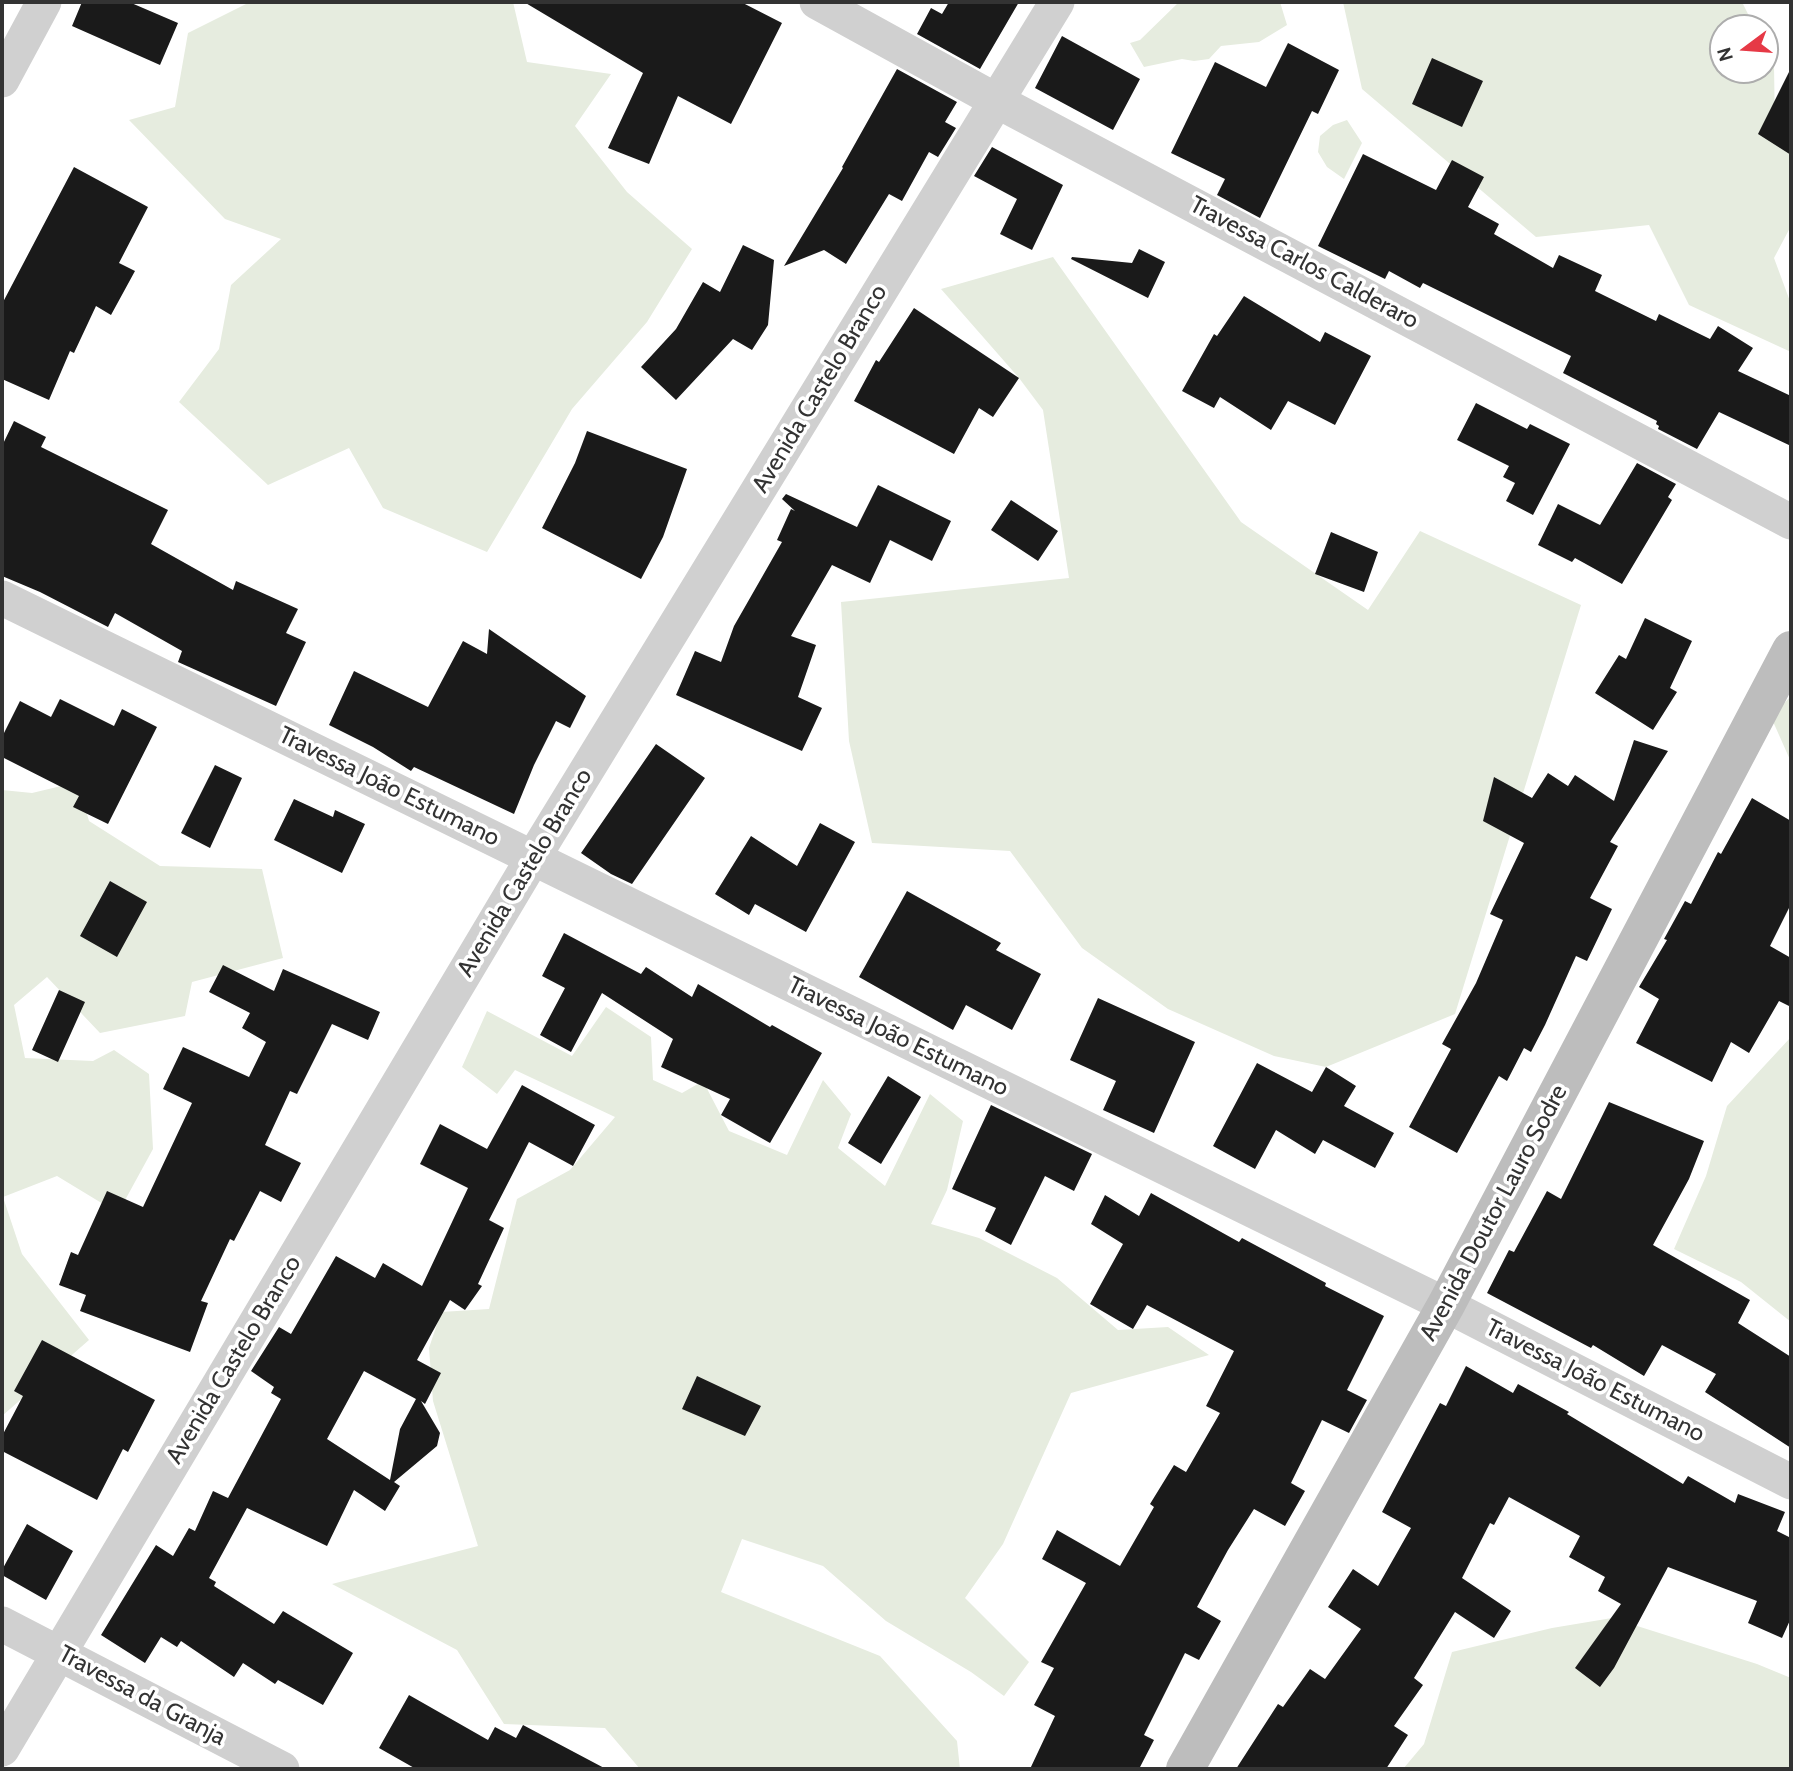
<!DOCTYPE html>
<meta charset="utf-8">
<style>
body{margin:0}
#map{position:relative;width:1793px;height:1771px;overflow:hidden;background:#fff;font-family:Cabin,sans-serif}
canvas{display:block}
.frame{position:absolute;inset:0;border:4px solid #333;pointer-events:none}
.north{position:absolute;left:1709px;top:14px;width:70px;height:70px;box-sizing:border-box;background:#fff;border:2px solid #adadad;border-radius:50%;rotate:254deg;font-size:19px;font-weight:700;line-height:28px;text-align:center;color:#333}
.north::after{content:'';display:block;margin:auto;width:24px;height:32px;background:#e63946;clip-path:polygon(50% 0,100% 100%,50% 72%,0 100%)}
</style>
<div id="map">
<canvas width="1793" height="1771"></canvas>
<div class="frame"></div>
<div class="north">N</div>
</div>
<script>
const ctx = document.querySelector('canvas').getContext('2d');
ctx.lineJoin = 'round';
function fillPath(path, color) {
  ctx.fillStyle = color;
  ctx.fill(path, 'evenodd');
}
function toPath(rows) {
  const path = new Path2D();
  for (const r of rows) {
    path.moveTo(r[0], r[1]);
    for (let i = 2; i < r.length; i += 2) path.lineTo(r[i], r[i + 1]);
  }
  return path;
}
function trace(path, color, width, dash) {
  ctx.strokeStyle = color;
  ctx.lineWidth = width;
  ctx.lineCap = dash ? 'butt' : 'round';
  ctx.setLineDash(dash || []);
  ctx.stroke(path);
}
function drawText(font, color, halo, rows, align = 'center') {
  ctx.font = font + ' Cabin,sans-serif';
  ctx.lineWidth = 7;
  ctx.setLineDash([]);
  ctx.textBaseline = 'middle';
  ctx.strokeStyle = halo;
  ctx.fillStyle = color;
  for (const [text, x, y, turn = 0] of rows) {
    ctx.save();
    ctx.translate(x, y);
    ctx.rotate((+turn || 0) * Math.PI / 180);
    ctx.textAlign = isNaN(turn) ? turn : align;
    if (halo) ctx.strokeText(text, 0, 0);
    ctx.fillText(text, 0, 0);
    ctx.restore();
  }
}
fillPath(toPath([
 [250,2,513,2,527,62,611,74,575,126,627,192,692,249,647,322,572,409,487,552,383,508,349,448,268,485,179,402,219,349,231,285,281,239,225,219,129,120,175,107,188,33],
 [1179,2,1280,2,1287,25,1259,42,1221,46,1209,59,1194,61,1182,59,1144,67,1130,43,1140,40],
 [1343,2,1742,2,1755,28,1723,28,1723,70,1765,70,1765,48,1774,66,1775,128,1791,131,1791,226,1774,258,1791,304,1791,352,1689,305,1649,225,1536,237,1362,89],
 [1347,120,1362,143,1344,179,1327,167,1318,152,1320,136,1333,125],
 [1053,257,1241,522,1368,610,1420,531,1581,605,1455,1014,1326,1067,1274,1056,1168,1009,1082,948,1010,851,872,843,849,741,841,602,1069,578,1043,410,1019,378,941,289],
 [1791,696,1791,762,1771,717],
 [78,782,89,821,160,866,262,869,283,958,192,982,185,1016,100,1033,47,977,14,1005,25,1058,93,1061,114,1050,149,1074,153,1149,118,1213,57,1176,3,1197,22,1254,89,1340,2,1416,2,790,32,793],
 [606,1007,651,1037,653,1080,682,1093,703,1081,729,1131,787,1155,823,1080,851,1114,838,1148,885,1186,930,1094,963,1121,947,1190,931,1224,979,1238,1057,1278,1118,1330,1168,1327,1209,1355,1071,1393,1003,1544,965,1598,1029,1662,1004,1696,971,1672,886,1621,823,1566,742,1539,721,1592,880,1656,957,1741,960,1769,640,1769,605,1728,504,1724,457,1650,332,1584,478,1546,433,1401,429,1348,441,1312,489,1309,517,1199,570,1170,615,1117,515,1070,497,1094,462,1067,487,1011,572,1056],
 [1791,1037,1791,1322,1741,1282,1674,1249,1706,1176,1727,1106],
 [1612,1618,1757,1664,1791,1678,1791,1769,1403,1769,1424,1744,1452,1652,1552,1628]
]), '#e6ecdf');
fillPath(toPath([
 [82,2,129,2,178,23,160,65,72,26],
 [524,2,741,2,782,23,731,124,678,96,649,164,608,148,643,73],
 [949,2,1019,2,980,69,917,34,931,8,942,14],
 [1062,36,1140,79,1113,130,1035,88],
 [1288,43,1339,70,1318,114,1312,111,1260,218,1217,195,1225,179,1171,153,1215,62,1266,87],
 [1432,58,1483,81,1462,127,1412,104],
 [1791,68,1791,155,1758,134],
 [897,69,957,102,945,122,956,128,938,157,929,152,902,201,889,194,846,264,824,250,784,266,843,168,842,167],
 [992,147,1063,185,1032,250,1000,234,1017,199,974,176],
 [1363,154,1436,190,1452,160,1484,177,1468,207,1499,224,1494,234,1553,268,1559,255,1602,275,1595,291,1656,321,1659,314,1710,339,1718,326,1753,348,1738,371,1791,396,1791,446,1719,412,1697,449,1658,429,1659,426,1656,424,1657,421,1563,373,1571,356,1423,283,1420,288,1389,271,1385,279,1318,246],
 [74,167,148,207,119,263,135,271,111,315,96,306,74,353,70,351,49,400,2,379,2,304],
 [743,245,774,260,768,325,752,350,733,339,676,400,641,367,676,329,703,282,720,292],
 [1139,249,1165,262,1148,298,1071,259,1072,257,1132,263],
 [1244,296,1320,342,1325,332,1371,356,1335,425,1288,401,1271,430,1220,397,1214,408,1182,391,1214,334,1217,336],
 [914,308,1019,378,993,417,979,408,954,454,854,401,876,360,879,362],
 [1476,403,1527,429,1530,424,1570,444,1533,515,1506,501,1515,483,1503,477,1509,466,1457,440],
 [14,421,46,437,41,447,168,510,151,544,233,590,236,581,298,609,286,633,306,642,276,706,178,662,182,651,115,613,108,627,40,592,2,576,2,446],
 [587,431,687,469,663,537,641,579,542,528,575,463],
 [1637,463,1676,484,1668,497,1672,500,1622,584,1575,558,1572,562,1538,545,1558,504,1600,525],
 [878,485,951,521,932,561,890,540,870,583,832,565,791,636,816,645,798,697,822,708,802,751,676,695,695,651,721,662,734,626,782,542,777,540,791,509,795,511,782,499,786,494,857,527],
 [1011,500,1058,531,1038,561,991,530],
 [1331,532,1378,552,1364,592,1315,574],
 [1645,618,1692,641,1670,688,1677,692,1653,730,1595,693,1619,655,1626,659],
 [489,629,586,696,570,728,556,721,534,765,514,814,414,767,411,771,373,747,329,725,354,671,428,707,463,641,487,654],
 [60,699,114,726,122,709,157,727,108,824,73,807,79,796,2,757,2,737,20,701,51,717],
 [1634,740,1668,751,1610,842,1618,846,1590,898,1612,909,1587,961,1576,956,1545,1025,1531,1052,1524,1048,1507,1081,1499,1076,1457,1153,1409,1127,1451,1049,1442,1044,1476,983,1503,920,1490,914,1524,843,1483,821,1494,777,1532,798,1548,773,1568,786,1575,775,1614,801],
 [656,744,705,778,632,884,611,874,581,853],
 [215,765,242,778,210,848,181,833],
 [1752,798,1791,821,1791,904,1770,946,1791,958,1791,1007,1779,1001,1749,1053,1731,1042,1712,1082,1636,1043,1659,999,1639,987,1667,940,1664,939,1685,901,1691,904,1718,852,1721,854],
 [294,799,333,817,335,810,365,824,342,873,274,840],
 [820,823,855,842,806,932,755,904,749,915,715,894,751,836,797,866],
 [110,881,147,902,117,957,80,936],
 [907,891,1001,943,996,950,1041,974,1012,1030,966,1005,953,1030,859,977],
 [564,933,641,974,646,967,692,997,698,984,770,1027,772,1025,822,1053,770,1143,721,1115,730,1099,661,1067,673,1039,602,993,571,1052,540,1035,565,988,542,976],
 [223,965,274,991,283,969,380,1012,368,1040,332,1024,297,1094,290,1091,265,1145,301,1163,281,1202,260,1191,234,1241,230,1239,201,1301,208,1303,190,1352,80,1311,86,1295,59,1285,71,1252,78,1255,107,1191,143,1207,192,1103,163,1089,183,1047,249,1077,266,1042,242,1028,250,1013,209,992],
 [59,990,85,1002,58,1062,32,1050],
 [1098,998,1195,1042,1154,1133,1103,1110,1116,1081,1070,1060],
 [1257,1063,1312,1092,1326,1067,1356,1086,1344,1106,1394,1133,1375,1168,1323,1140,1315,1154,1276,1130,1255,1169,1213,1146],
 [888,1076,921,1097,881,1164,848,1143],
 [522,1085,595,1125,573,1166,529,1142,489,1220,504,1228,478,1284,482,1286,465,1310,450,1300,417,1360,441,1373,425,1404,421,1401,440,1433,437,1446,394,1482,400,1486,385,1511,354,1490,327,1546,247,1508,209,1578,216,1582,214,1586,274,1624,283,1611,353,1653,323,1705,278,1680,275,1684,243,1663,234,1677,181,1641,177,1647,161,1637,145,1663,101,1635,156,1545,173,1556,189,1528,195,1531,213,1491,228,1498,281,1399,271,1393,274,1387,251,1371,279,1327,291,1334,336,1256,375,1278,383,1263,422,1286,468,1188,420,1164,440,1124,487,1149],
 [364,1371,416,1399,400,1429,390,1480,327,1439],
 [1609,1102,1704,1141,1689,1179,1653,1245,1750,1300,1738,1323,1791,1357,1791,1448,1705,1392,1716,1374,1662,1345,1644,1376,1593,1345,1591,1348,1487,1293,1509,1250,1514,1252,1547,1191,1561,1199],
 [991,1105,1092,1154,1074,1191,1045,1176,1011,1245,985,1231,996,1208,952,1189],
 [1151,1193,1239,1242,1242,1238,1326,1283,1325,1286,1384,1316,1347,1390,1367,1400,1349,1433,1322,1420,1291,1483,1305,1491,1285,1526,1254,1509,1228,1550,1197,1607,1221,1621,1199,1660,1185,1653,1144,1735,1154,1740,1139,1769,1030,1769,1055,1716,1034,1705,1054,1668,1041,1662,1086,1583,1042,1559,1057,1530,1120,1566,1154,1507,1150,1504,1174,1465,1186,1472,1220,1413,1206,1406,1234,1351,1147,1305,1133,1329,1090,1304,1123,1244,1091,1224,1105,1195,1139,1216],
 [42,1340,155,1400,128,1452,123,1449,97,1500,2,1451,2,1436,23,1396,14,1391],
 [1466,1366,1513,1393,1518,1384,1569,1412,1567,1414,1683,1484,1688,1476,1735,1503,1738,1494,1785,1512,1777,1531,1791,1538,1791,1618,1782,1638,1748,1623,1757,1601,1668,1567,1614,1668,1600,1687,1575,1668,1621,1604,1598,1591,1605,1577,1569,1557,1580,1536,1509,1497,1494,1525,1490,1523,1462,1578,1511,1611,1494,1638,1455,1612,1414,1678,1423,1685,1394,1726,1408,1735,1386,1769,1236,1769,1278,1704,1283,1707,1310,1669,1325,1679,1361,1629,1328,1607,1353,1569,1378,1586,1411,1528,1382,1512,1440,1403,1446,1406],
 [697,1376,761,1406,745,1436,682,1409],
 [27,1524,73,1551,46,1600,2,1575,2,1570],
 [409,1695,488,1740,495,1727,516,1738,523,1725,606,1769,416,1769,379,1748]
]), '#1a1a1a');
trace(toPath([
 [817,2,997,101,1791,522],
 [2,80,44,2],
 [2,598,1446,1305,1791,1482],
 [2,1624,282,1769],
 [2,1749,533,858,1057,2]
]), '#d0d0d0', 35);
trace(toPath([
 [1185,1769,1446,1305,1791,650]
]), '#bdbdbd', 38);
drawText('24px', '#333', '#fff', [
 ["Travessa Carlos Calderaro",1304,263,28],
 ["Avenida Castelo Branco",820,389,-59],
 ["Travessa João Estumano",389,787,26],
 ["Avenida Castelo Branco",525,873,-59],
 ["Travessa João Estumano",898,1037,26],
 ["Avenida Doutor Lauro Sodre",1494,1213,-62],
 ["Avenida Castelo Branco",234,1360,-59],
 ["Travessa João Estumano",1595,1381,27],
 ["Travessa da Granja",142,1696,28]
]);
</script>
